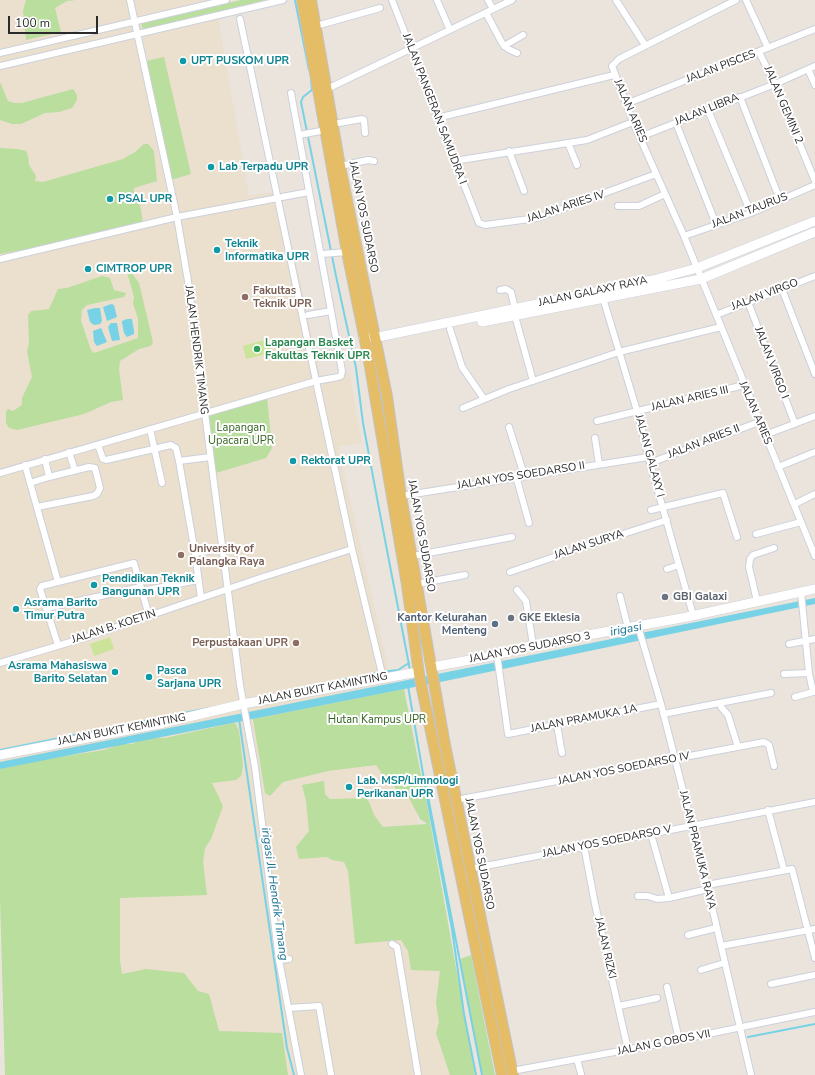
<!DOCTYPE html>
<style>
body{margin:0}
#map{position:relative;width:815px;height:1075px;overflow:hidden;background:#ebe4dd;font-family:"Nunito Sans",sans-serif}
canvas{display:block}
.scale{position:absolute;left:8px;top:16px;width:90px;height:18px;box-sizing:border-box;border:2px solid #2a2a2a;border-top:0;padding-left:5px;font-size:12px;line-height:14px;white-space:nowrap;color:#2a2a2a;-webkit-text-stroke:3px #fff;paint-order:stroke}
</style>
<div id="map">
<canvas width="815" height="1075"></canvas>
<div class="scale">100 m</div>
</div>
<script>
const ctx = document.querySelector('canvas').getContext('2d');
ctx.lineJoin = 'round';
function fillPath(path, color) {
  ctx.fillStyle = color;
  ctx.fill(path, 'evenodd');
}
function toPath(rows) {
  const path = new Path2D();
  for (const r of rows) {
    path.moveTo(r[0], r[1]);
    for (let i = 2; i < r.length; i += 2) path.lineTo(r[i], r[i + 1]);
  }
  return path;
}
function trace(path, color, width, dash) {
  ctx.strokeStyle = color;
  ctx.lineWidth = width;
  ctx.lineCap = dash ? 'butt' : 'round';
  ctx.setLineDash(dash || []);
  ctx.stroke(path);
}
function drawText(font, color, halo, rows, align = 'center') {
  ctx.font = font + ' "Nunito Sans",sans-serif';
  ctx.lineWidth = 4;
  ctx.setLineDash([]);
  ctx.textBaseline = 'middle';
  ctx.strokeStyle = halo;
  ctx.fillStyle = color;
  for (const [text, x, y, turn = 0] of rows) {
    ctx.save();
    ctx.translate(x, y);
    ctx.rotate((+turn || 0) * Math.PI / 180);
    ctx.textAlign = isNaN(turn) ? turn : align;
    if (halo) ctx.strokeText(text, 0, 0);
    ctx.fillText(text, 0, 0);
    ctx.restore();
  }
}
fillPath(toPath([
 [0,0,215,0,249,196,280,191,321,376,349,371,362,443,338,447,387,663,467,1075,126,1075,0,770]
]), '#ebdfce');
fillPath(toPath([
 [26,0,76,0,67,1,55,8,61,32,26,40,23,11],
 [241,0,267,0,143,30,141,22],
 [164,57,191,174,171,180,146,61],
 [0,82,8,101,14,103,22,103,73,89,77,95,77,100,72,108,59,112,45,113,21,124,12,124,0,120],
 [144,144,148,144,154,151,157,181,134,188,134,198,140,205,143,222,45,246,0,254,0,148,18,149,26,151,28,156,29,165,36,176,35,181,43,182,123,159,135,152],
 [128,268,139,283,153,342,151,346,139,349,120,361,119,369,123,400,111,402,84,414,17,430,9,428,6,423,6,412,8,409,13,411,22,405,22,398,32,377,27,351,29,343,28,315,31,311,49,309,58,289,67,288,102,276,110,278,114,290,126,293,124,297,87,305,82,310,81,321,91,350,94,353,138,338,138,319,133,303,134,297,127,272],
 [267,397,272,448,266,458,216,473,207,413],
 [404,689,428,810,475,1075,450,1075,436,1033,439,1022,436,1003,440,971,411,970,408,951,401,940,355,944,348,871,344,862,332,860,327,857,299,859,296,847,309,831,306,801,302,785,324,781,325,794,330,799,366,798,369,802,374,815,383,827,427,824,420,819,407,794,397,790,390,781,385,778,376,765,328,771,283,782,270,796,265,793,253,719],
 [233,723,236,724,239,731,243,766,241,776,236,780,212,783,223,806,211,839,205,848,203,862,207,895,120,898,120,961,122,974,146,969,184,973,198,991,209,994,219,1031,282,1033,288,1075,5,1075,0,899,0,769,29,762,104,750,121,744,132,744,146,738,165,738],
 [471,955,495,1075,482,1075,460,959]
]), '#b9de9e');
fillPath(toPath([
 [268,339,271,353,246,359,243,346],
 [110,637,114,649,94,656,90,644]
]), '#cbe49a');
fillPath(toPath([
 [111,304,114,305,117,317,107,321,103,307],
 [95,308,100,308,102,321,100,324,94,325,90,322,87,310],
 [127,319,132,319,134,331,134,334,127,337,124,333,122,323,122,321],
 [111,323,117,323,120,340,112,341,108,327],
 [101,328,107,342,97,346,94,342,93,331],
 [815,598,815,604,450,680,0,769,0,762]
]), '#78d2e5');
trace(toPath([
 [295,0,309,70],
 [311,80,312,90,303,97,301,102,336,276,356,368,363,423,377,498,410,670],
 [408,686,428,803,452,929,464,1014,476,1075],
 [291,691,381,672,398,670,409,663],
 [239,719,287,1048,294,1075],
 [0,750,209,708],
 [425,781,482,1075],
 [748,1037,815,1024]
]), '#78d2e5', 2);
const street = toPath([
 [130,0,177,217,188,281,240,685,255,767,279,960,301,1075],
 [392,0,479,223,485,225,537,218,656,174],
 [437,0,450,30],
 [488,0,493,9],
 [616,0,645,45],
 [736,0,619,59,612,66,633,122,684,236,815,556],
 [746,0,768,48],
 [486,13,502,43,508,49,517,53],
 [316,26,380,8],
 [504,46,523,35],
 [759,52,775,84,815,181],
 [0,53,226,0],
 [0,66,283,0],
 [808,69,815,85],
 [327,89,512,0],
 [291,93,342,371,341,376,338,377,316,381,352,549,383,678],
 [740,97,780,200],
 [626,104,815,29],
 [708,110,751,213],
 [437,118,614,75],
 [676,123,716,224],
 [333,124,362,119,364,120,365,133],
 [299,135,326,130],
 [640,137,775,84,815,66],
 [568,143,577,165],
 [509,151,524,191],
 [454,161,587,140,633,122],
 [340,166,368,160,374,161],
 [282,197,309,192],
 [618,206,639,206,665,194],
 [684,236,751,213,815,185],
 [322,254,347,252],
 [0,259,177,217,278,198],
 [782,289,815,374],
 [500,290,506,289,511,292,515,309],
 [603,298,637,411,650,463,693,615],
 [748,302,795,424],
 [308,315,331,311],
 [716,315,815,276],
 [515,316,533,381],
 [450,329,462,367,484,399],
 [463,408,509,389,619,352,721,327],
 [597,421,744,385],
 [509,427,524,475],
 [150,429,162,483],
 [765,435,815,416],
 [595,438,599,464],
 [98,445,103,459,106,460,171,445,176,448,179,461],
 [69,452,75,471],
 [650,463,759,422],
 [25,465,58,582],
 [778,467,815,452],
 [0,473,316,381,240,19],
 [516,476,529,523],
 [30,483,49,477],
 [401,496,648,457],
 [795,504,815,494],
 [37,507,93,496,97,494,100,488,95,468,89,467,49,477,45,459],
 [651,510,723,493,737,537],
 [756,534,801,522],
 [195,553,222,549],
 [413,556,512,537],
 [667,569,679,565],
 [510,572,604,540,667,520],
 [417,584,465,575],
 [517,590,526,601,533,645],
 [142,591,198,580],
 [801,592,809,673,813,692,815,692],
 [620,596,628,628],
 [201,598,195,553,179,461,210,457],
 [757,601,749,567,750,559,753,555,774,548],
 [47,608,141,587],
 [638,626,661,704,707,885,751,1075],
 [789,644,815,639],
 [58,645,40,589,42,586,134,563,149,616],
 [497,655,508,734,661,704],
 [0,663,84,638,260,578,352,549],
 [784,674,809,673],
 [795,697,813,692],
 [720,703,721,707,728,715,738,747],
 [663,714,771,693],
 [557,725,562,753],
 [456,800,764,742,769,745,774,766],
 [768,810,784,870],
 [651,834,669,898,708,889],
 [584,846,595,904,628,1050],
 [470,869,815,802],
 [707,885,792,869,815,958],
 [638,896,648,896,657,899,669,898],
 [688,935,716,928],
 [392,944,397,947,418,1075],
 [721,946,815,929],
 [279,960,289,959],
 [701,970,724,963],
 [771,984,815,975],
 [667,987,679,1040],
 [619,1006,657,998],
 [288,1008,319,1006,331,1075],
 [577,1059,581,1074],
 [512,1071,679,1040,815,1012]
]);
const secondary = toPath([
 [482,322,701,279,815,232],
 [364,338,383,336,653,280,697,268,815,221],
 [432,667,497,655,533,645,687,617,815,589],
 [0,755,159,724,243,704,418,672]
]);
const primary = toPath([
 [302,0,347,252,368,355,407,585,419,674,502,1075],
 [311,0,340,166,387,396,401,496,445,745,513,1075]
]);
trace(street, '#ccd0db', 8);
trace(secondary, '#ccd0db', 10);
trace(primary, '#c3c3c3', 12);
trace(street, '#fff', 6);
trace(secondary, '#fff', 9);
trace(primary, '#e6bd67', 10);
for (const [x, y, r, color] of [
 [183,61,4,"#0f9aa8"],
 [211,167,4,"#0f9aa8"],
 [110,199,4,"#0f9aa8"],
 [217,250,4,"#0f9aa8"],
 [88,269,4,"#0f9aa8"],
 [245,297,4,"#8d6e63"],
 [257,349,4,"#2e9e5b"],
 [293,461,4,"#0f9aa8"],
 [181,555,4,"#8d6e63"],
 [94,585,4,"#0f9aa8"],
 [665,597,4,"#6b7280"],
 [16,609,4,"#0f9aa8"],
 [511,618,4,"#6b7280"],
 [495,624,4,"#5c6f8a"],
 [296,643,4,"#8d6e63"],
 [115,672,4,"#0f9aa8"],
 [149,677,4,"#0f9aa8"],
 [349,787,4,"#0f9aa8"]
]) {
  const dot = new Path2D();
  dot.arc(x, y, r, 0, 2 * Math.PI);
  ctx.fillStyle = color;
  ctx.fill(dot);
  trace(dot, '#fff', 1.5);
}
drawText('bold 11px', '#0d838f', '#fff', [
 ["UPT PUSKOM UPR",191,61],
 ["Lab Terpadu UPR",219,167],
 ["PSAL UPR",118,199],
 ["Teknik",225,244],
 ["Informatika UPR",225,257],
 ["CIMTROP UPR",96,269],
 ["Rektorat UPR",301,461],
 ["Pendidikan Teknik",102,579],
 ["Bangunan UPR",102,592],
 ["Asrama Barito",24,603],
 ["Timur Putra",24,616],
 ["Asrama Mahasiswa",107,666,"right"],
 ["Barito Selatan",107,679,"right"],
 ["Pasca",157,671],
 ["Sarjana UPR",157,684],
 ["Lab. MSP/Limnologi",357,781],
 ["Perikanan UPR",357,794]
], 'left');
drawText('11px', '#2a2a2a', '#fff', [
 ["JALAN PISCES",721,67,-21],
 ["JALAN GEMINI 2",783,105,67],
 ["JALAN PANGERAN SAMUDRA I",434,109,69],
 ["JALAN LIBRA",707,110,-22],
 ["JALAN ARIES",630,111,67],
 ["JALAN ARIES IV",566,207,-18],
 ["JALAN TAURUS",750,211,-21],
 ["JALAN YOS SUDARSO",363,217,79],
 ["JALAN GALAXY RAYA",593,292,-12],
 ["JALAN VIRGO",765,295,-21],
 ["JALAN HENDRIK TIMANG",196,350,83],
 ["JALAN VIRGO I",771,363,69],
 ["JALAN ARIES III",690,399,-13],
 ["JALAN ARIES",755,413,67],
 ["JALAN ARIES II",704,442,-21],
 ["JALAN GALAXY I",649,456,75],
 ["JALAN YOS SOEDARSO II",521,476,-9],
 ["JALAN YOS SUDARSO",421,536,80],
 ["JALAN SURYA",589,545,-18],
 ["JALAN B. KOETIN",114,627,-18],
 ["JALAN YOS SUDARSO 3",530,648,-11],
 ["JALAN BUKIT KAMINTING",323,689,-11],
 ["JALAN PRAMUKA 1A",584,719,-11],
 ["JALAN BUKIT KEMINTING",122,730,-11],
 ["JALAN YOS SOEDARSO IV",624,769,-11],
 ["JALAN YOS SOEDARSO V",607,842,-11],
 ["JALAN PRAMUKA RAYA",697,850,76],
 ["JALAN YOS SUDARSO",479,854,79],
 ["JALAN RIZKI",605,948,77],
 ["JALAN G OBOS VII",664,1043,-11]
]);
drawText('bold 11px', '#785e54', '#fff', [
 ["Fakultas",253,291],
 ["Teknik UPR",253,304],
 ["University of",189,549],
 ["Palangka Raya",189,562],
 ["Perpustakaan UPR",288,643,"right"]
], 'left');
drawText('bold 11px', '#27864d', '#fff', [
 ["Lapangan Basket",265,343],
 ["Fakultas Teknik UPR",265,356]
], 'left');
drawText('11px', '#33621f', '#fff', [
 ["Lapangan",241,428],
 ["Upacara UPR",241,441],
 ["Hutan Kampus UPR",377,720]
]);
drawText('bold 11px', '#5b616d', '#fff', [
 ["GBI Galaxi",673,597],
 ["GKE Eklesia",519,618]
], 'left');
drawText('bold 11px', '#4e5e75', '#fff', [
 ["Kantor Kelurahan",487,618],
 ["Menteng",487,631]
], 'right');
drawText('italic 12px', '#177291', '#fff', [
 ["irigasi",626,630,-11],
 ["irigasi Jl. Hendrik Timang",274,894,82]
]);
</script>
